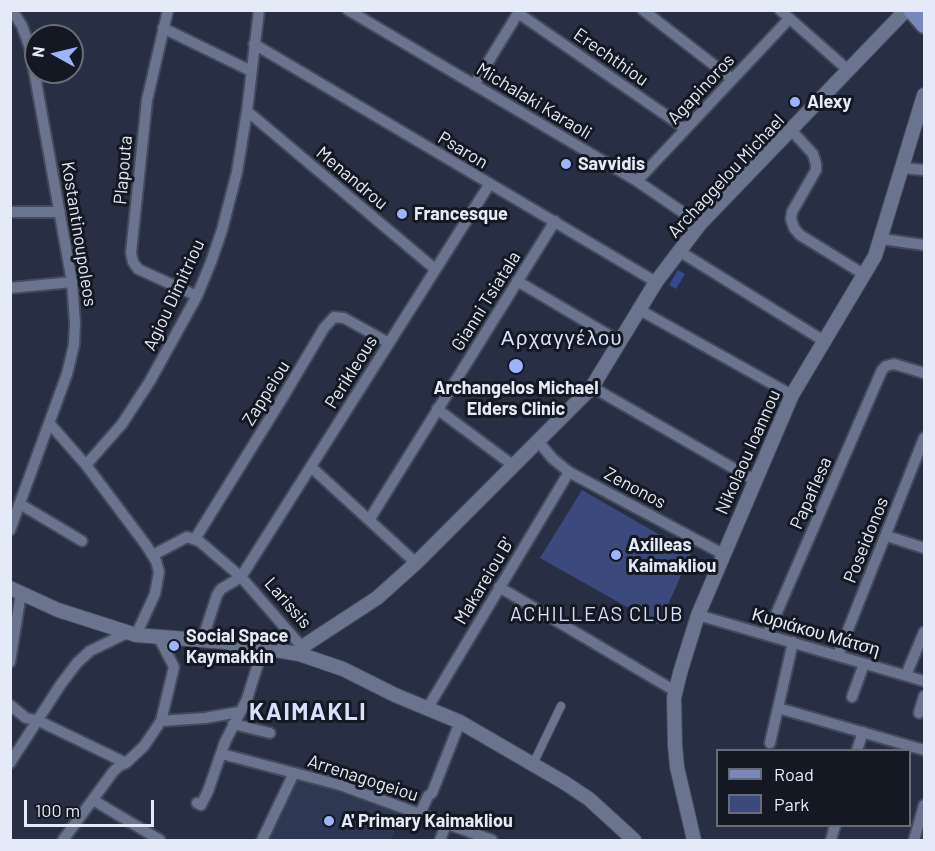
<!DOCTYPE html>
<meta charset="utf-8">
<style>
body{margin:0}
#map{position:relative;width:935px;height:851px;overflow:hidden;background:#282f45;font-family:Barlow,sans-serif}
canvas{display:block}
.frame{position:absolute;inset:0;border:12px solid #e5eaf8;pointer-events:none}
.legend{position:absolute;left:716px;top:749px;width:195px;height:78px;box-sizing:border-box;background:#141822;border:2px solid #686c78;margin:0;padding:8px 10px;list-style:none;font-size:18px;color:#e5eaf8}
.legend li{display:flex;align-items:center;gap:12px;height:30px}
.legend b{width:30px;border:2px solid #686c78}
.north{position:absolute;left:24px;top:24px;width:60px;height:60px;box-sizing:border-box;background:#141822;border:2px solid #686c78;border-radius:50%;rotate:278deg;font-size:16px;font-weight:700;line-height:24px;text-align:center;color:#e5eaf8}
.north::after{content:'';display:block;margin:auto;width:21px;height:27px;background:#9db4fd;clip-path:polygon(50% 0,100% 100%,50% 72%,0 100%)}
.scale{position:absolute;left:24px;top:800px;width:130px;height:27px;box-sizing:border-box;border:3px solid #e5eaf8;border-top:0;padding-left:8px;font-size:18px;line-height:21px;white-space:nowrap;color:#e5eaf8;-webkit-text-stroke:4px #141822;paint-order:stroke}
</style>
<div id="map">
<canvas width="935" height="851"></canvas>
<div class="frame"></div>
<ul class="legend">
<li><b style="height:8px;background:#7888ba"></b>Road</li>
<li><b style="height:16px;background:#3b497c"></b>Park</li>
</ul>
<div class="north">N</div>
<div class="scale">100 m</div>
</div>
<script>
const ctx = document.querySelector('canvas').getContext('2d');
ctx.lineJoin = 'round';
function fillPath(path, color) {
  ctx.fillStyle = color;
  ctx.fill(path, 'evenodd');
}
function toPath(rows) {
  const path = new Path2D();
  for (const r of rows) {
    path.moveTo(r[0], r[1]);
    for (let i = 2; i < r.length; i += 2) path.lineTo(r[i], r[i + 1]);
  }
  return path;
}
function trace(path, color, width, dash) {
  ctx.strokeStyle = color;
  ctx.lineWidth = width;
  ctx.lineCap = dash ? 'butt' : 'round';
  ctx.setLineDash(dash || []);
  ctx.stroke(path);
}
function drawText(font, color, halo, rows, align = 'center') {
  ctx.font = font + ' Barlow,sans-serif';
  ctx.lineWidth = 6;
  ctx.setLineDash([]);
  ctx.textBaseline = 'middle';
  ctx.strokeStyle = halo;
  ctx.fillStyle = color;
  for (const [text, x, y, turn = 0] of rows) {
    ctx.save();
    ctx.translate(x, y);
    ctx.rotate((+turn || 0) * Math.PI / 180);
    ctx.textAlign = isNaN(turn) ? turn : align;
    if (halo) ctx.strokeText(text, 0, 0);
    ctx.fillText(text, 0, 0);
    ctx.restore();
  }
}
fillPath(toPath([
 [298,778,401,812,391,840,267,840]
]), '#2f3853');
fillPath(toPath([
 [582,490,691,553,659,625,540,558]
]), '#3b497c');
fillPath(toPath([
 [678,270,685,274,676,289,669,285]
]), '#374891');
const pedestrian = toPath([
 [533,764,561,706]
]);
const minor = toPath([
 [168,10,147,100,131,253,133,262,138,269,197,296],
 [348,10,637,181,700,224],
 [643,10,732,79],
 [780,10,848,70],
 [518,13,686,129],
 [163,28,251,71],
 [254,44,656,282],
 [474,85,520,10],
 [247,111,435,269],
 [792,131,813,154,816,164,816,170,792,212,791,219,794,228,800,235,865,275],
 [903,168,924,170],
 [637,181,789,19],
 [10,212,60,212],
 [882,239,924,245],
 [679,251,824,341],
 [517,281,619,341],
 [10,288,72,282],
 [638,309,792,395],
 [592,387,754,480],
 [437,409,514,466],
 [50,424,86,465,146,545,156,561,159,572,155,594,136,635],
 [538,441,552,458,569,472,723,554],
 [86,465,122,424,150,381,197,296,211,262,222,230,237,172,247,111,259,10],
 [311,467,416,563],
 [20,504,82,541],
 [369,520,555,221],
 [10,530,67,374,74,345,75,323,72,282,30,48,22,26,12,10],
 [887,536,924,548],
 [195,539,283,397,324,328,334,317,344,318,389,343],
 [153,555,187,537,199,541,241,577,302,647],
 [499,587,675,691],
 [698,615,924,681],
 [767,635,882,370,886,366,894,364,924,373],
 [202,641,217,595,221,589,241,577,489,185],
 [838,655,924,438],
 [10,662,21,593],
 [906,675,924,632],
 [852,697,864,664],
 [10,705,26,718,39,721,126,763],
 [778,708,924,750],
 [427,709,569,472],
 [919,713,924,696],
 [161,721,205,718,239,712],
 [233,724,270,733],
 [770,743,793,642],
 [857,750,863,732],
 [222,754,340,785,492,840],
 [10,763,61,684,77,663,90,651,127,633],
 [93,800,160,840],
 [197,803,201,805,208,791,225,742,247,699,263,648],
 [420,814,428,796,432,793,460,722],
 [63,840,113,772,119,766,126,763,144,746,161,721,174,667,159,638],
 [262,840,294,773],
 [440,840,446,825],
 [831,840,835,826],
 [914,840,924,805]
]);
const tertiary = toPath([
 [10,588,58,610,136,635,225,642,263,648,299,654,343,669,395,695,460,722,565,783,589,799,634,840],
 [299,654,302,647,377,598,416,563,592,387,656,282,700,224,906,10],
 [694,840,677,767,675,745,674,698,680,673,698,615,792,395,875,256,924,95]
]);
const primary = toPath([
 [911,10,924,25]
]);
trace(pedestrian, '#444a5c', 10);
trace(minor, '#444a5c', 14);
trace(tertiary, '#444a5c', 16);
trace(primary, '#444a5c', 20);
trace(pedestrian, '#6b748e', 8);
trace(minor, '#6b748e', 10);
trace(tertiary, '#6b748e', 14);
trace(primary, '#7888ba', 16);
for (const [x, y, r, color] of [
 [795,102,6,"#9db4fd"],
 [566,164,6,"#9db4fd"],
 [402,214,6,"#9db4fd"],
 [516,366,8,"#9db4fd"],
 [616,555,6,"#9db4fd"],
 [174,646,6,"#9db4fd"],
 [329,821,6,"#9db4fd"]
]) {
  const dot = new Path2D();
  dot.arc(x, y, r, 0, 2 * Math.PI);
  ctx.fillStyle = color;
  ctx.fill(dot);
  trace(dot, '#141822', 2);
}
drawText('18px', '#e5eaf8', '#141822', [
 ["Erechthiou",611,57,35],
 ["Agapinoros",701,89,-47],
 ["Michalaki Karaoli",534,101,31],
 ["Psaron",463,150,31],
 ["Plapouta",123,170,-85],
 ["Archaggelou Michael",726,176,-47],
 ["Menandrou",352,178,40],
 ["Kostantinoupoleos",79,234,81],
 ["Agiou Dimitriou",174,295,-65],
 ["Gianni Tsiatala",486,301,-58],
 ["Perikleous",351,372,-58],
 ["Zappeiou",266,393,-58],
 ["Nikolaou Ioannou",748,452,-66],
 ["Zenonos",635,488,28],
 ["Papaflesa",811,493,-66],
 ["Poseidonos",866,540,-68],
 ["Makareiou B'",484,581,-59],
 ["Larissis",288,603,49],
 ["Κυριάκου Μάτση",816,632,16],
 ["Arrenagogeiou",363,778,18]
]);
drawText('bold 18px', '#e5eaf8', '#141822', [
 ["Alexy",807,102],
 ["Savvidis",578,164],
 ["Francesque",414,214],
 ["Archangelos Michael",516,388,"center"],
 ["Elders Clinic",516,409,"center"],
 ["Axilleas",628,545],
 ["Kaimakliou",628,566],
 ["Social Space",186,636],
 ["Kaymakkin",186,657],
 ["A' Primary Kaimakliou",341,821]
], 'left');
ctx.letterSpacing = '1.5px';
drawText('20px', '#d7e1fd', '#141822', [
 ["Αρχαγγέλου",562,338],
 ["ACHILLEAS CLUB",597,614]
]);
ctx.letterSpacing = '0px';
ctx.letterSpacing = '1.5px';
drawText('bold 24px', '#d7e1fd', '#141822', [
 ["KAIMAKLI",308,712]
]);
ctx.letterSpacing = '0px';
</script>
